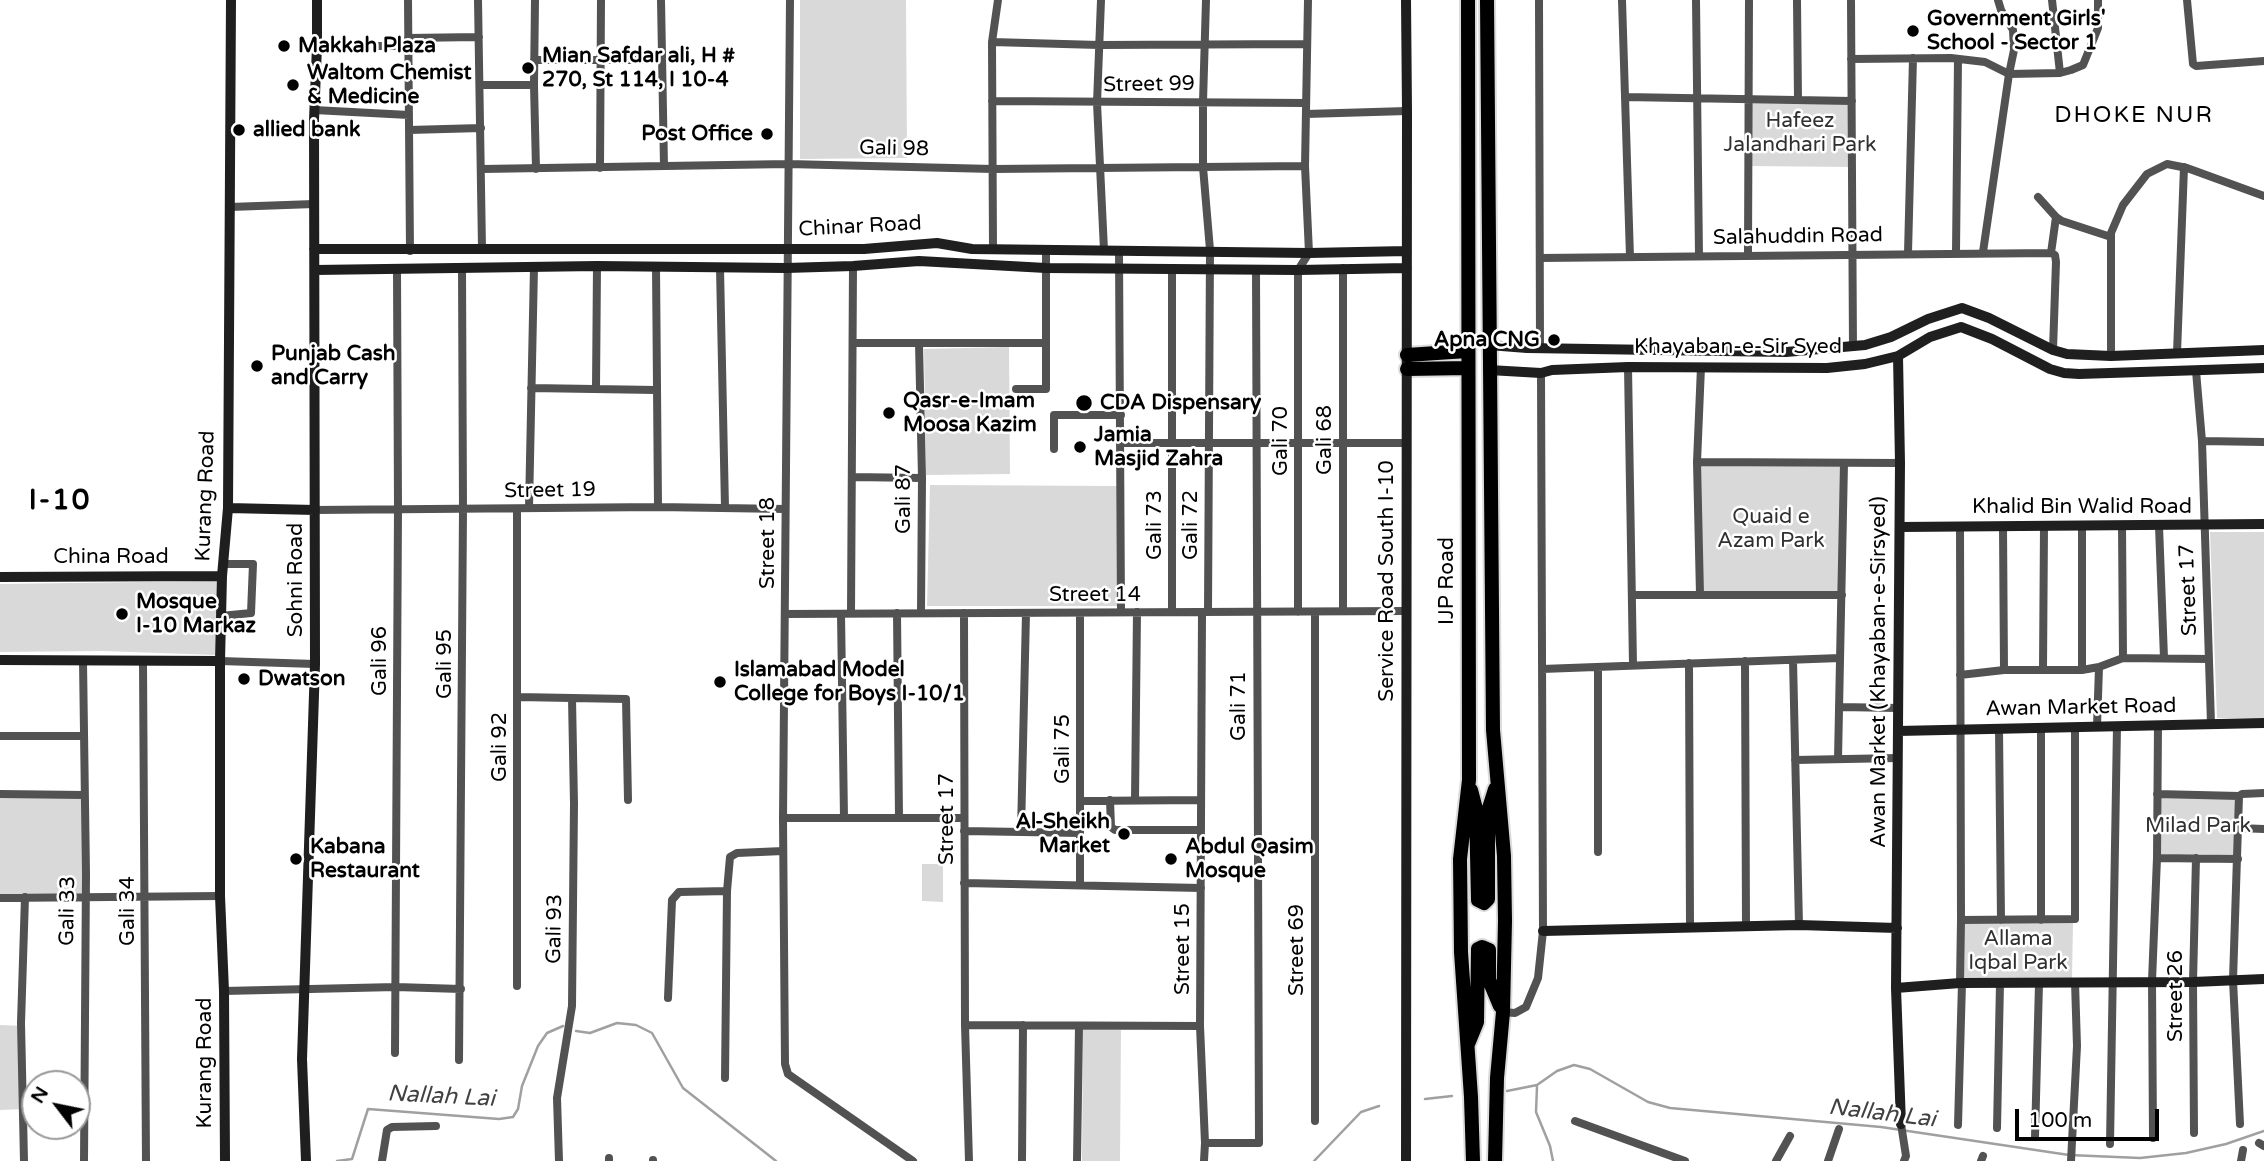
<!DOCTYPE html>
<style>
body{margin:0}
#map{position:relative;width:2264px;height:1161px;overflow:hidden;background:#fff;font-family:"Varela Round",sans-serif}
canvas{display:block}
.north{position:absolute;left:21px;top:1070px;width:70px;height:70px;box-sizing:border-box;background:#fff;border:2px solid #999;border-radius:50%;rotate:302deg;font-size:19px;font-weight:700;line-height:28px;text-align:center;color:#000}
.north::after{content:'';display:block;margin:auto;width:24px;height:32px;background:#000;clip-path:polygon(50% 0,100% 100%,50% 72%,0 100%)}
.scale{position:absolute;left:2015px;top:1109px;width:144px;height:32px;box-sizing:border-box;border:4px solid #000;border-top:0;padding-left:9px;font-size:21px;line-height:24px;white-space:nowrap;color:#000;-webkit-text-stroke:5px #fff;paint-order:stroke}
</style>
<div id="map">
<canvas width="2264" height="1161"></canvas>
<div class="north">N</div>
<div class="scale">100 m</div>
</div>
<script>
const ctx = document.querySelector('canvas').getContext('2d');
ctx.lineJoin = 'round';
function fillPath(path, color) {
  ctx.fillStyle = color;
  ctx.fill(path, 'evenodd');
}
function toPath(rows) {
  const path = new Path2D();
  for (const r of rows) {
    path.moveTo(r[0], r[1]);
    for (let i = 2; i < r.length; i += 2) path.lineTo(r[i], r[i + 1]);
  }
  return path;
}
function trace(path, color, width, dash) {
  ctx.strokeStyle = color;
  ctx.lineWidth = width;
  ctx.lineCap = dash ? 'butt' : 'round';
  ctx.setLineDash(dash || []);
  ctx.stroke(path);
}
function drawText(font, color, halo, rows, align = 'center') {
  ctx.font = font + ' "Varela Round",sans-serif';
  ctx.lineWidth = 5;
  ctx.setLineDash([]);
  ctx.textBaseline = 'middle';
  ctx.strokeStyle = halo;
  ctx.fillStyle = color;
  for (const [text, x, y, turn = 0] of rows) {
    ctx.save();
    ctx.translate(x, y);
    ctx.rotate((+turn || 0) * Math.PI / 180);
    ctx.textAlign = isNaN(turn) ? turn : align;
    if (halo) ctx.strokeText(text, 0, 0);
    ctx.fillText(text, 0, 0);
    ctx.restore();
  }
}
fillPath(toPath([
 [800,0,906,0,907,158,800,159],
 [1749,99,1852,101,1852,167,1748,166],
 [1009,347,1010,474,926,475,924,349],
 [1697,462,1844,463,1842,595,1700,595],
 [930,485,1117,486,1120,606,927,606],
 [2210,532,2264,532,2264,718,2217,718],
 [218,581,216,655,103,651,0,652,0,584],
 [86,796,87,900,0,899,0,798],
 [2236,797,2235,855,2161,854,2161,798],
 [922,864,943,864,943,902,922,901],
 [1963,922,2073,923,2072,979,1963,979],
 [0,1025,24,1026,24,1109,0,1110],
 [1083,1030,1121,1030,1120,1161,1082,1161]
]), '#d9d9d9');
trace(toPath([
 [576,1031,590,1033,617,1023,636,1025,652,1033,683,1088,776,1161],
 [1537,1087,1536,1112,1550,1146,1553,1161],
 [1507,1091,1537,1085,1557,1071,1574,1065,1590,1069,1648,1102,1670,1108,1881,1127,2069,1155,2140,1158,2186,1153,2226,1144,2264,1131],
 [1425,1099,1452,1096],
 [337,1161,352,1159,368,1109,499,1119,513,1117,518,1109,522,1086,538,1046,547,1033,563,1026],
 [1314,1161,1361,1112,1379,1106]
]), '#a0a0a0', 2.5);
const highway = toPath([
 [1468,0,1469,780,1460,859,1461,952,1471,1097,1473,1161],
 [1487,0,1493,730,1504,856,1505,921,1503,1012,1497,1078,1495,1161],
 [1407,355,1467,351],
 [1407,369,1468,368],
 [1471,790,1476,809,1478,900,1484,903,1488,899,1488,811,1495,789],
 [1468,1044,1477,1022,1478,949,1482,947,1489,950,1489,980,1500,1006]
]);
trace(highway, '#dbdbdb', 18);
trace(toPath([
 [408,0,410,251],
 [478,0,482,248],
 [535,0,534,85,536,169],
 [661,0,664,166],
 [790,0,783,818,785,1064,788,1074,913,1161],
 [1101,0,1097,103,1104,250],
 [1206,0,1203,102,1203,167,1210,250,1208,612],
 [1539,0,1540,348],
 [1622,0,1630,257],
 [1696,0,1699,256],
 [1797,0,1798,100],
 [1851,0,1853,347],
 [2052,0,2060,73],
 [2187,0,2193,64,2196,66,2264,61],
 [408,38,479,37],
 [992,42,1099,45,1307,44],
 [317,46,409,46],
 [1851,59,1951,58,1985,62,2009,74,2060,73,2071,70,2083,65,2098,28,2098,0],
 [534,60,662,60],
 [481,85,534,85],
 [1625,97,1852,101],
 [992,101,1306,103],
 [314,110,409,115],
 [1306,114,1407,111],
 [409,130,481,128],
 [600,168,601,0],
 [482,169,788,164,993,169,1305,166],
 [2038,197,2056,217,2062,221,2111,237],
 [230,207,314,204],
 [993,249,992,42,998,0],
 [1119,252,1121,612],
 [1956,252,1958,59],
 [1983,252,2009,74,2014,50,2013,30,2001,10,1998,0],
 [1908,253,1913,58],
 [2051,253,2056,217],
 [1748,255,1749,0],
 [1540,258,2051,253,2055,255,2056,262,2053,350],
 [656,267,658,507],
 [720,268,725,508],
 [1343,268,1343,611],
 [1172,269,1172,612],
 [853,343,1046,343],
 [919,343,922,478,921,613],
 [2177,353,2184,167],
 [2111,356,2111,233,2123,205,2147,174,2167,164,2187,168,2264,196],
 [1628,367,1633,665],
 [2196,371,2202,441,2211,724],
 [531,388,656,390],
 [596,388,597,266],
 [1016,389,1046,389,1046,250],
 [2202,441,2264,442],
 [1121,443,1406,443],
 [1054,449,1054,415,1121,415],
 [1697,462,1900,463],
 [852,477,922,478],
 [529,508,534,267],
 [517,509,517,986],
 [315,510,658,507,785,509],
 [2082,526,2082,670],
 [2122,526,2123,658],
 [2159,526,2164,658],
 [1960,527,1961,920],
 [2003,527,2004,670],
 [1633,595,1842,595],
 [1700,595,1697,462,1701,367],
 [1202,612,1200,1026,1205,1143,1204,1161],
 [1298,612,1298,270,1309,253,1305,166,1308,0],
 [1315,612,1315,1121],
 [851,613,853,266],
 [897,613,899,818],
 [964,613,965,1025,969,1161],
 [1080,613,1080,885],
 [785,614,1406,611],
 [841,614,844,818],
 [221,616,251,613,253,564,224,564],
 [1793,660,1799,925],
 [83,661,86,874,84,1161],
 [220,661,315,664],
 [1745,661,1746,926],
 [143,662,146,1161],
 [1689,663,1690,927],
 [1598,667,1598,852],
 [1542,669,1840,658],
 [2043,669,2044,526],
 [1960,675,2004,670,2082,670,2099,667,2123,658,2209,659],
 [518,697,626,699,628,800],
 [1839,707,1898,708],
 [2097,727,2099,667],
 [2041,728,2041,920],
 [1999,729,2001,920],
 [0,736,84,736],
 [1838,759,1844,463],
 [1795,760,1898,758],
 [0,794,84,795],
 [2157,794,2239,796,2242,794,2264,793],
 [2239,796,2233,980,2240,1124],
 [1110,800,1111,827,1115,830,1201,830],
 [1135,800,1137,612],
 [1080,801,1201,800],
 [783,818,964,818],
 [2238,828,2264,829],
 [964,831,1080,833],
 [1021,832,1026,613],
 [2157,858,2238,859],
 [964,883,1201,888],
 [0,898,220,896],
 [1960,983,1961,920,2075,919,2075,727],
 [224,991,396,987,461,989],
 [668,998,672,900,679,892,727,891],
 [1503,1012,1515,1013,1526,1007,1538,978,1543,931,1541,373],
 [965,1025,1200,1026],
 [395,1053,398,509,397,269],
 [459,1060,463,509,462,268],
 [725,1078,727,891,730,857,737,853,783,851],
 [1575,1121,1685,1161],
 [1901,1124,1906,1156,1904,1161],
 [1958,1125,1962,983],
 [1997,1128,2000,983],
 [2194,1133,2193,982,2196,858],
 [2035,1137,2039,983],
 [2153,1138,2152,981,2157,858,2158,725],
 [1205,1143,1259,1143,1256,270],
 [2259,1143,2264,1146],
 [2110,1144,2117,726],
 [609,1158,609,1161],
 [24,1161,21,1023,25,897],
 [382,1161,387,1130,392,1127,436,1126],
 [559,1161,557,1098,572,1006,574,804,572,698],
 [653,1161,653,1160],
 [1022,1161,1023,1025],
 [1077,1161,1079,1026],
 [1776,1161,1790,1136],
 [1828,1161,1839,1129],
 [1981,1161,1983,1156],
 [2071,1161,2077,1046,2075,982],
 [2241,1161,2243,1150]
]), '#525252', 8);
trace(toPath([
 [1406,0,1407,111,1406,1161],
 [314,249,864,249,937,243,972,249,1309,253,1407,251],
 [315,270,597,266,786,268,853,266,919,261,1046,268,1298,270,1407,268],
 [1489,345,1527,348,1786,352,1865,345,1891,337,1928,319,1962,308,1989,318,2053,350,2067,354,2111,356,2264,350],
 [1898,356,1900,463,1896,988,1901,1124],
 [1489,370,1541,373,1552,370,1628,367,1827,368,1865,364,1898,356,1930,337,1961,327,1992,339,2050,369,2064,373,2079,374,2264,368],
 [228,508,315,510],
 [1900,527,2264,524],
 [0,577,222,576],
 [0,660,220,661],
 [1898,731,2264,723],
 [1543,931,1799,925,1897,928],
 [1896,988,1960,983,2193,982,2264,979],
 [225,1161,224,991,220,896,220,661,222,576,228,508,231,0],
 [306,1161,302,1059,315,664,314,120,317,46,317,0]
]), '#1f1f1f', 10);
trace(highway, '#000', 14);
for (const [x, y, r, color] of [
 [1913,31,7,"#000"],
 [284,46,7,"#000"],
 [528,68,7,"#000"],
 [293,85,7,"#000"],
 [239,130,7,"#000"],
 [767,134,7,"#000"],
 [1554,340,7,"#000"],
 [257,366,7,"#000"],
 [1084,403,9,"#000"],
 [889,413,7,"#000"],
 [1080,447,7,"#000"],
 [122,614,7,"#000"],
 [244,679,7,"#000"],
 [720,682,7,"#000"],
 [1124,834,7,"#000"],
 [296,859,7,"#000"],
 [1171,859,7,"#000"]
]) {
  const dot = new Path2D();
  dot.arc(x, y, r, 0, 2 * Math.PI);
  ctx.fillStyle = color;
  ctx.fill(dot);
  trace(dot, '#fff', 2.5);
}
drawText('bold 21px', '#000', '#fff', [
 ["Government Girls'",1927,19],
 ["School - Sector 1",1927,43],
 ["Makkah Plaza",298,46],
 ["Mian Safdar ali, H #",542,56],
 ["270, St 114, I 10-4",542,80],
 ["Waltom Chemist",307,73],
 ["& Medicine",307,97],
 ["allied bank",253,130],
 ["Post Office",753,134,"right"],
 ["Apna CNG",1540,340,"right"],
 ["Punjab Cash",271,354],
 ["and Carry",271,378],
 ["Qasr-e-Imam",903,401],
 ["Moosa Kazim",903,425],
 ["CDA Dispensary",1100,403],
 ["Jamia",1094,435],
 ["Masjid Zahra",1094,459],
 ["Mosque",136,602],
 ["I-10 Markaz",136,626],
 ["Islamabad Model",734,670],
 ["College for Boys I-10/1",734,694],
 ["Dwatson",258,679],
 ["Al-Sheikh",1110,822,"right"],
 ["Market",1110,846,"right"],
 ["Kabana",310,847],
 ["Restaurant",310,871],
 ["Abdul Qasim",1185,847],
 ["Mosque",1185,871]
], 'left');
drawText('21px', '#000', '#fff', [
 ["Street 99",1149,85,-1],
 ["Gali 98",894,149,1],
 ["Chinar Road",860,227,-3],
 ["Salahuddin Road",1798,237,-1],
 ["Khayaban-e-Sir Syed",1738,347],
 ["Gali 68",1325,440,-90],
 ["Gali 70",1281,441,-90],
 ["Street 19",550,491,-1],
 ["Kurang Road",206,496,-88],
 ["Gali 87",904,499,-90],
 ["Khalid Bin Walid Road",2082,507],
 ["Gali 73",1155,525,-90],
 ["Gali 72",1191,525,-90],
 ["Street 18",768,543,-90],
 ["China Road",111,557],
 ["Sohni Road",296,580,-90],
 ["Service Road South I-10",1387,581,-90],
 ["IJP Road",1447,581,-90],
 ["Street 17",2189,590,-92],
 ["Street 14",1095,595],
 ["Gali 96",380,661,-90],
 ["Gali 95",445,664,-90],
 ["Awan Market (Khayaban-e-Sirsyed)",1879,672,-90],
 ["Gali 71",1239,706,-90],
 ["Awan Market Road",2081,708,-1],
 ["Gali 92",500,747,-90],
 ["Gali 75",1063,749,-90],
 ["Street 17",947,819,-90],
 ["Gali 33",68,911,-89],
 ["Gali 34",128,911,-90],
 ["Gali 93",555,929,-89],
 ["Street 15",1183,949,-90],
 ["Street 69",1297,950,-90],
 ["Street 26",2176,996,-90],
 ["Kurang Road",205,1063,-90]
]);
drawText('21px', '#303030', '#fff', [
 ["Hafeez",1800,121],
 ["Jalandhari Park",1800,145],
 ["Quaid e",1771,517],
 ["Azam Park",1771,541],
 ["Milad Park",2198,826],
 ["Allama",2018,939],
 ["Iqbal Park",2018,963]
]);
ctx.letterSpacing = '2px';
drawText('23px', '#000', '#fff', [
 ["DHOKE NUR",2134,116]
]);
ctx.letterSpacing = '0px';
drawText('italic 23px', '#414141', '#fff', [
 ["Nallah Lai",441,1097,3],
 ["Nallah Lai",1882,1114,7]
]);
ctx.letterSpacing = '2px';
drawText('bold 28px', '#000', '#fff', [
 ["I-10",60,502]
]);
ctx.letterSpacing = '0px';
</script>
